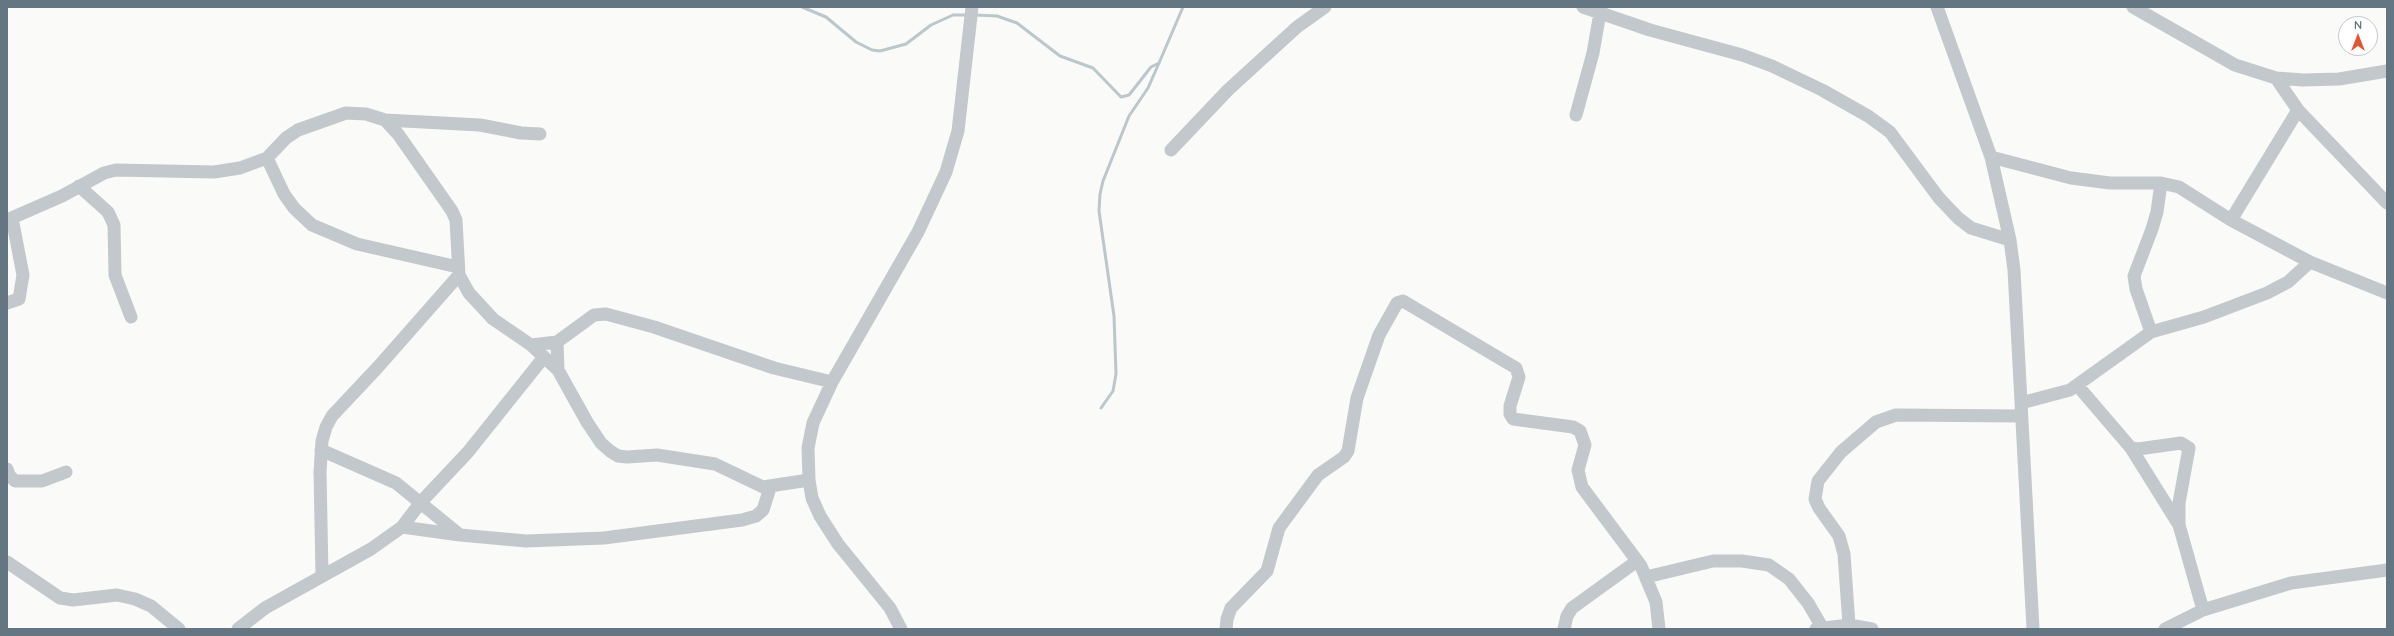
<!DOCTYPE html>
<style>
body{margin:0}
#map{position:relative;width:2394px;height:636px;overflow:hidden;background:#fafaf8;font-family:Quicksand,sans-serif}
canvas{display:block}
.frame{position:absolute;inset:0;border:8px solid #657683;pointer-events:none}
.north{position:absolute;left:2338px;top:16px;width:40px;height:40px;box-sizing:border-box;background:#fff;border:1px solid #c1c8cd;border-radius:50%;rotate:0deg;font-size:11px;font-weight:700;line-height:16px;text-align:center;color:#657683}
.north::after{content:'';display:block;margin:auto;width:14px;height:18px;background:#e4572e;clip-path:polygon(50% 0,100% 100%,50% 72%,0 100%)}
</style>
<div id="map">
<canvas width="2394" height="636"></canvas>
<div class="frame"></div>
<div class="north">N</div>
</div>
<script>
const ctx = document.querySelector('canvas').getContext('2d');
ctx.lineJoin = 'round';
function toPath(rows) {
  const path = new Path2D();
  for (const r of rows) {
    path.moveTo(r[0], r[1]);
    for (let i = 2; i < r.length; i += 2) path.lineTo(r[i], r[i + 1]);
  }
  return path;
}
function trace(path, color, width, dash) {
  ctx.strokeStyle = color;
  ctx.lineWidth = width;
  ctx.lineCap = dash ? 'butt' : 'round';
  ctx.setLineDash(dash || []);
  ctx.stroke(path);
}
trace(toPath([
 [802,7,826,17,856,42,872,50,880,51,906,44,931,25,953,15,968,15],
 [975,15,997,16,1017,23,1060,56,1093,68,1121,97,1129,95,1151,67,1159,63,1183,7],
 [1101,408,1113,391,1116,374,1114,316,1099,211,1100,194,1103,181,1129,116,1148,88,1159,63]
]), '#bbc7cb', 3);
trace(toPath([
 [1583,7,1650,30,1742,55,1772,66,1822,90,1868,116,1890,132,1939,198,1958,218,1971,228,2010,240],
 [1937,7,1991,157,2010,240,2014,270,2033,629],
 [2133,7,2235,65,2276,78,2303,80,2339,79,2387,71],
 [2276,78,2298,110,2387,203],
 [1576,115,1593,53,1601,7],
 [385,120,480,125,521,133,540,134],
 [1171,150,1228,90,1297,27,1325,7],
 [1991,157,2071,178,2110,183,2161,183,2179,187,2231,220,2310,262,2387,293],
 [267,158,284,194,294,208,312,225,357,244,458,267],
 [79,186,108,212,114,225,115,275,131,317],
 [7,220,62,196,104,173,116,170,214,172,240,168,267,158,286,138,298,130,346,113,366,114,385,120,398,134,452,211,456,220,459,275,469,293,493,319,531,345,558,370,587,422,601,443,610,451,618,456,627,457,657,455,715,464,763,487,809,480],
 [2231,220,2298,110],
 [7,303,19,299,23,275,12,218],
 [2151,332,2136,289,2134,276,2152,229,2157,212,2161,183],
 [557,342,558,370],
 [531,345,557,342,594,315,606,314,654,327,774,368,832,382],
 [2077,385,2131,448,2138,449,2181,443,2189,448,2179,503,2179,525,2203,610],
 [2021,403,2070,390,2151,332,2204,317,2267,293,2288,282,2310,262],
 [2131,448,2179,525],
 [321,450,396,483,460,535],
 [7,469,9,475,15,481,42,481,66,472],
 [402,527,460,535,526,541,604,538,742,520,756,516,763,510,770,488],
 [7,562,60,598,73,600,117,595,135,599,151,606,179,629],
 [322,575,320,472,322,441,326,427,332,416,378,367,459,275],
 [1646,577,1713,561,1742,561,1769,565,1789,579,1808,603,1822,627],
 [1849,625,1844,554,1839,536,1819,508,1815,499,1818,481,1841,452,1876,422,1896,415,2021,416],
 [238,629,265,608,371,549,402,527,421,502,468,452,544,357],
 [901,629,890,608,838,544,820,516,812,498,809,480,808,448,813,423,832,382,918,232,946,172,958,131,972,7],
 [1226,629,1227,619,1231,608,1267,571,1279,528,1318,475,1344,457,1348,451,1357,398,1379,335,1397,303,1403,301,1516,368,1519,377,1510,406,1510,414,1513,419,1573,427,1580,431,1585,445,1578,470,1582,487,1641,566,1656,602,1659,629],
 [1564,629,1567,616,1572,608,1637,561],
 [1816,629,1849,625,1872,629],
 [2165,629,2203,610,2291,583,2387,570]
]), '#c3c8cc', 13);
</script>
